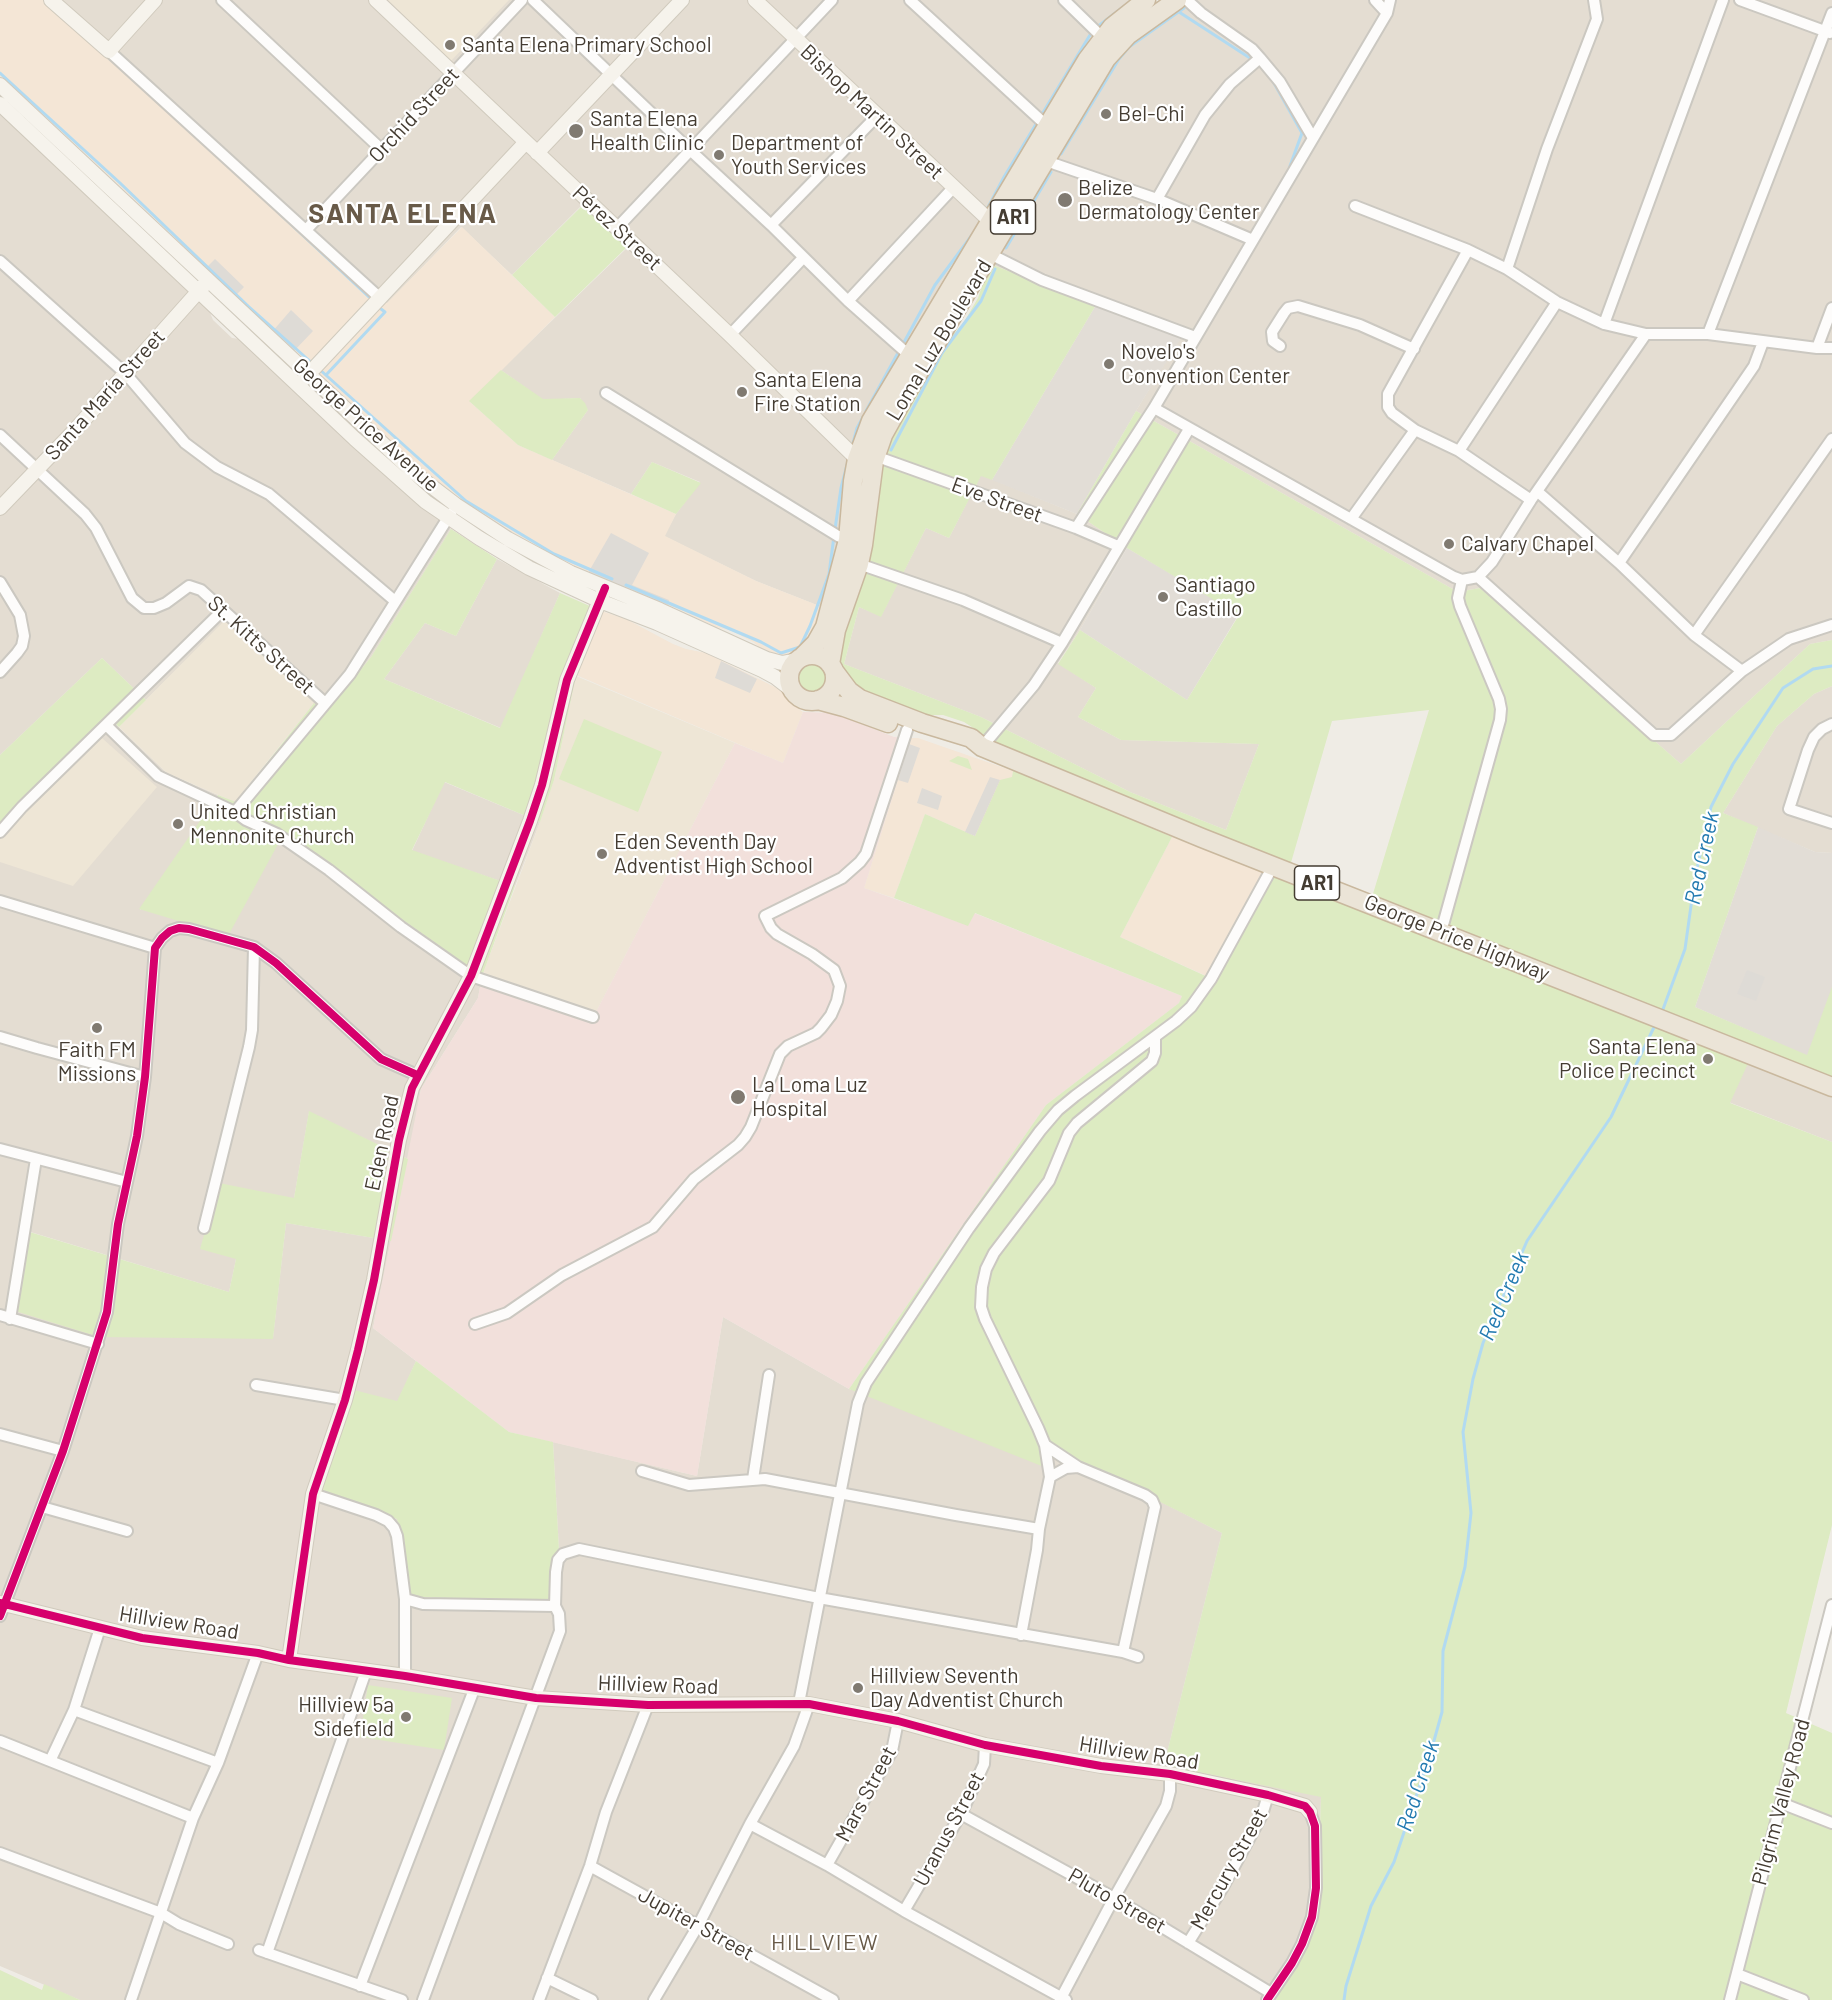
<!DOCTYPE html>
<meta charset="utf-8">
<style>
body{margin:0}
canvas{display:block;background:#efece5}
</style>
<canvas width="1832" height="2000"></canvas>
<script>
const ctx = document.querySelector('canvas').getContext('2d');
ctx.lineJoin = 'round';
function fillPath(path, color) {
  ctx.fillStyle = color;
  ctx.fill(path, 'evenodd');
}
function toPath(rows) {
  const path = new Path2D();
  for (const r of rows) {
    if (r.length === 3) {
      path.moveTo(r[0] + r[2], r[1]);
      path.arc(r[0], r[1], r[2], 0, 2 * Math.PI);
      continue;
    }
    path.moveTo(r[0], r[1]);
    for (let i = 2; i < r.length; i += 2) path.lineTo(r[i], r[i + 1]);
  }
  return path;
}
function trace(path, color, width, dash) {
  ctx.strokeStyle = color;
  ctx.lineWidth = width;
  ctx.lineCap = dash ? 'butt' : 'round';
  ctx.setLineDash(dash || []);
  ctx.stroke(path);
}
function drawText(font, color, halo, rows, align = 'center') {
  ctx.font = font + ' Barlow,sans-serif';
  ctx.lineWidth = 4.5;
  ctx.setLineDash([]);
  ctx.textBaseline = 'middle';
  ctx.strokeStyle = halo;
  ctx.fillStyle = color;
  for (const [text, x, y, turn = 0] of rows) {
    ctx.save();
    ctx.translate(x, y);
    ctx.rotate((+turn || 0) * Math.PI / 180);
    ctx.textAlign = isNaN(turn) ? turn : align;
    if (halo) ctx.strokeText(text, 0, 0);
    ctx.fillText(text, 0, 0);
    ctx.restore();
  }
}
fillPath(toPath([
 [50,0,1134,0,975,237,953,263,936,292,930,309,845,520,822,607,756,581,664,536,676,514,700,482,652,462,631,494,552,460,588,410,580,398,543,400,501,370,628,247,583,204,512,275,461,227,387,304,286,211],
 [1187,0,1832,0,1832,640,1810,644,1681,764,1480,588,1458,592,1136,411,1180,338,993,265,1117,58,1124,49],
 [0,113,209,310,213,320,232,338,240,339,396,485,451,529,371,657,325,715,226,620,146,700,102,658,0,755],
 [981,475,1077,514,1127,548,1080,630,1058,663,1096,688,1078,717,1121,740,1259,744,1226,830,1130,792,981,717,844,664,859,607,881,616,926,528,949,538],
 [497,559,560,593,501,728,384,679,425,623,456,636],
 [1832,686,1832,853,1815,852,1723,813,1777,726,1814,694],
 [106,715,167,773,218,795,140,910,283,835,482,976,478,998,421,1089,408,1159,309,1112,294,1198,236,1259,229,1292,24,1230,273,1338,286,1223,391,1241,373,1328,416,1361,398,1401,320,1493,397,1519,559,1550,553,1442,697,1476,723,1317,849,1389,1043,1442,1222,1533,1164,1765,1321,1796,1318,1884,1309,1936,1272,2000,80,2000,0,1966,0,835],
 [444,782,540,822,515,886,412,851],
 [1832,982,1832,1142,1708,1094]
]), '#e4ddd2');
fillPath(toPath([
 [0,0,50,0,286,211,387,303,462,227,555,317,470,402,518,445,676,514,665,536,756,581,822,607,810,640,797,653,790,655,779,657,764,651,753,642,732,631,716,627,673,607,595,576,530,546,463,504,429,477,395,447,0,77],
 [599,610,628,620,673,644,686,649,706,653,779,689,792,704,803,712,783,763,569,672],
 [911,738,918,738,1013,771,1012,777,975,836,925,814,894,898,864,888],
 [1172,837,1268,873,1211,978,1120,937]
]), '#f4e6d6');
fillPath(toPath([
 [1096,305,1181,338,1136,411,1077,514,992,480],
 [1127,548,1239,614,1187,700,1080,630],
 [1758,827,1815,852,1832,853,1832,987,1808,1056,1695,1007]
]), '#e2ddd6');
fillPath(toPath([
 [388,0,509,0,451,61],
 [226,619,314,703,235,802,167,773,119,727],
 [576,676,735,743,595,1014,482,976,540,822,554,780],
 [93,730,157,787,73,886,0,862,0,835]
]), '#eee6d6');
fillPath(toPath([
 [803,712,834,713,894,737,911,738,864,888,968,925,974,913,1182,996,1179,1003,1046,1105,849,1389,723,1317,697,1476,509,1432,373,1328,421,1089,478,998,482,976,595,1014,735,743,783,763]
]), '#f2e0db');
fillPath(toPath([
 [584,204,628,246,555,317,512,275],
 [993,265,1096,305,992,480,981,476,949,538,926,528,881,617,859,607,844,664,981,717,1130,792,1226,830,1259,744,1121,740,1078,717,1096,688,1058,664,1080,630,1187,700,1239,615,1127,548,1077,514,1136,411,1458,592,1480,588,1681,764,1810,644,1832,640,1832,686,1814,694,1777,726,1723,813,1758,827,1695,1007,1807,1055,1832,987,1832,1080,1372,897,1429,710,1332,721,1290,866,1016,755,964,722,943,715,927,715,862,693,842,670,838,656,880,471,891,437,944,345,964,322,978,298,984,280],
 [501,370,543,399,580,398,585,403,588,410,552,460,518,445,469,401],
 [652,462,701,483,676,514,631,494],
 [451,529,497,559,456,636,425,623,384,679,500,728,560,593,599,610,570,672,576,676,554,780,540,822,445,782,412,850,515,886,482,976,283,835,228,936,139,909,218,795,236,802,314,703,325,714,371,657],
 [102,658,146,700,119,727,106,715,0,835,0,755],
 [813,679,14],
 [584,719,662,752,638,812,559,779],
 [958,756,968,759,972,770,949,761],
 [1013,771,1029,776,1172,837,1120,937,1210,978,1268,873,1750,1059,1730,1103,1832,1142,1832,1525,1786,1713,1832,1733,1832,2000,1272,2000,1309,1936,1318,1884,1321,1797,1164,1765,1222,1533,1043,1443,1044,1467,849,1389,1046,1105,1179,1003,1182,996,975,913,968,926,894,898,925,814,975,836,1000,780,1012,777],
 [309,1111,408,1159,391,1241,286,1223,273,1339,99,1337,12,1310,23,1230,229,1292,236,1259,200,1249,219,1183,294,1198],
 [416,1361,509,1432,553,1442,559,1550,553,1601,411,1597,397,1519,320,1494,350,1389,397,1401],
 [368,1685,452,1698,444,1750,360,1737],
 [0,1970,42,1990,44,1984,80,2000,0,2000]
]), '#ddebc2');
fillPath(toPath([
 [215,259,244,287,234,297,205,269],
 [291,310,313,331,293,352,272,332],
 [611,533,649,553,632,585,669,600,668,605,588,573],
 [721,661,757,679,750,693,715,678],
 [909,744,920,748,908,783,898,780],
 [990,777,1000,780,975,836,965,832],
 [922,788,942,796,938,810,917,803],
 [1747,970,1765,977,1756,1001,1737,994]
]), '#dedbd6');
trace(toPath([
 [1179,12,1253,60],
 [0,73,120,183,248,306,313,364],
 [1274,83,1302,133,1290,166],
 [1061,154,1119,59,1129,47,1184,8],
 [986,211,1004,177,1093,30,1126,5],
 [280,214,369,297],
 [1006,248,1051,172],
 [902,346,935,285,972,235],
 [318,368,466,501,554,554,612,579],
 [326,375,385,312,381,309],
 [866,411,899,351],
 [852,447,857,428,863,417],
 [891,450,942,353,981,301,995,269],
 [835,529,841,488,847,465],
 [626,585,761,642,781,653,800,647,810,626,829,574,834,536],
 [1662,1012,1685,949,1695,877,1711,807,1733,764,1783,688,1813,669,1832,666],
 [1344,2000,1346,1986,1371,1906,1394,1862,1430,1755,1442,1712,1443,1651,1465,1567,1471,1513,1463,1432,1473,1379,1483,1343,1527,1241,1611,1117,1656,1023]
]), '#b1daf1', 3);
const street = toPath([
 [222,0,382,150],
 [533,0,690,150,771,225,848,301,909,355],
 [910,0,1047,126],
 [1064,0,1103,38],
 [1187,0,1201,13,1252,49,1260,58,1280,82,1313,138],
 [1375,0,1387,13],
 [1740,0,1830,33],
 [109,51,380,298],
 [1046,161,1157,199,1253,240],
 [1157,199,1205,115,1230,84,1260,58],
 [1355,206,1468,250,1507,269,1557,302,1604,324,1646,334,1708,334,1817,348,1832,348],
 [771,225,877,116],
 [617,228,832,0],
 [306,230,522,0],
 [1468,250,1388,394,1388,407,1392,413,1415,430,1459,451,1531,500],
 [990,254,1042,280,1195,337],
 [0,261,126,374,185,443,217,467,269,494,395,601],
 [1507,269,1547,149,1597,19,1594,0],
 [848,301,953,188],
 [1604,324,1723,0],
 [1708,334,1832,13],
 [730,335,803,258],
 [1280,346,1273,341,1272,332,1284,313,1288,308,1298,306,1360,325,1414,349],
 [1817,348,1832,308],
 [606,393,838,536,848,540],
 [1154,408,1454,577,1462,580,1478,577,1654,735,1671,735,1742,671,1789,639,1832,625],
 [0,435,85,514,96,528,132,598,144,608,154,608,166,603,189,586,201,590,325,703],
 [1459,451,1557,302],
 [875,456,1076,528,1118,546],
 [1538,492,1619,563,1694,635,1742,671],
 [1351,519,1415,430],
 [1076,528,1154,408,1387,13,1390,0],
 [1619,563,1754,366,1763,342],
 [859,564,963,600,1062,643],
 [1478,577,1492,562,1531,500,1646,334],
 [0,582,20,615,24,636,22,646,17,653,0,672],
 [1694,635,1832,439],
 [1832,724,1822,729,1814,737,1808,750,1789,809,1832,823],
 [106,725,158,776,235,812,246,820,277,834,329,870,401,927,471,976,593,1017],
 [982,747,1034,685,1062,643,1189,429],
 [235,812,350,674,451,513],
 [0,832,22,807,223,610],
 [0,901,155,948],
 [1441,932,1500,720,1501,709,1499,699,1460,606,1458,598,1462,580],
 [0,1037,37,1048,145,1077],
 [0,1149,127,1182],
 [204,1228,249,1047,252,1030,254,947],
 [0,1315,98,1344],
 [10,1319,36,1159],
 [475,1324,507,1313,562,1275,653,1227,694,1179,738,1145,745,1137,751,1127,780,1054,788,1046,816,1033,821,1028,831,1015,837,1001,840,986,834,970,812,954,777,934,771,928,765,916,842,878,860,862,866,854,907,730],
 [256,1385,345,1400],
 [0,1434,63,1451],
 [1045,1445,1078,1467,1145,1495,1152,1500,1155,1507,1123,1652],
 [642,1471,689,1485,765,1479,956,1515,1039,1529],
 [1050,1477,1066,1468,1078,1467],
 [753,1479,769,1375],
 [313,1494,376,1515,388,1521,394,1528,397,1536,405,1599,405,1676],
 [42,1507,127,1531],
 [405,1599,423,1604,555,1606],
 [0,1616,63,1451,107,1312,118,1224,137,1136,145,1077,155,948,162,938,170,931,179,928,189,929,254,947,276,963,381,1059,417,1075],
 [1021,1635,1037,1550,1039,1529,1050,1477,1045,1445,1038,1428,985,1319,981,1307,982,1287,986,1269,994,1253,1049,1181,1069,1133,1077,1123,1152,1061,1155,1053,1155,1037],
 [799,1703,858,1403,866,1383,969,1228,1040,1131,1058,1110,1075,1096,1176,1021,1191,1007,1211,979,1273,866],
 [74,1710,218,1763],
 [0,1741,193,1818],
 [50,1761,74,1710,100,1628],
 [1781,1803,1832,1823],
 [961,1814,1114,1898,1271,1993],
 [750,1824,827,1865,904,1911,1066,2000],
 [0,1853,161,1913,179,1924,228,1944],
 [827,1865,892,1751,898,1721],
 [590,1866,833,2000],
 [904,1911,961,1814,984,1764,985,1745],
 [1188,1943,1223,1887,1262,1815,1268,1795],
 [259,1950,402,2000],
 [267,1953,366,1671],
 [1737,1974,1803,2000],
 [547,1978,592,2000],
 [360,1986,475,1687],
 [131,2000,193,1818,218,1763,258,1653],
 [423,2000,560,1631,559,1614,555,1606,556,1572,558,1560,563,1554,579,1549,819,1598,1123,1652,1138,1657],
 [539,2000,590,1866,606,1812,648,1705],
 [654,2000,699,1924,750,1824,794,1746,809,1704],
 [1060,2000,1114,1898,1166,1806,1170,1791,1170,1774],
 [1267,2000,1292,1963,1302,1944,1312,1917,1316,1888,1315,1826,1310,1812],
 [1730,2000,1832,1605]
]);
const secondary = toPath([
 [51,0,109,51,155,0],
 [376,0,730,335,857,459],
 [755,0,991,222],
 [0,85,413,472,456,505,508,539,571,573,660,610,767,659,782,663,797,660],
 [0,104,355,439,426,502,479,538,529,568,600,601,657,623,762,670,775,677,793,691],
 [537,153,682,0],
 [304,379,526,142],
 [0,508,74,431,205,284],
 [0,1603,142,1638,258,1653,289,1660,405,1676,536,1698,648,1705,809,1704,898,1721,985,1745,1101,1766,1170,1774,1268,1795,1305,1806,1310,1812],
 [289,1660,313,1494,345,1400,358,1350,374,1280,399,1140,412,1088,471,976,530,821,542,785,567,680,605,588]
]);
const highway = toPath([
 [812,678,23],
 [803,656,816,643,825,627,848,540,853,481,857,459,871,421,1087,60,1112,27,1146,0],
 [830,664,836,630,859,564,863,545,874,461,883,435,908,390,1106,59,1128,35,1177,0],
 [834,671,849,691,860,699,922,723,971,738,982,747,1202,838,1832,1087],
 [818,700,844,707,888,723]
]);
trace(street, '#cbc8c1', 14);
trace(secondary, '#d0cabd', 16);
trace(highway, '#c9b89e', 21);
trace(street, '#fdfcfb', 10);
trace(secondary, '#f6f3ec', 14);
trace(highway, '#ebe4d7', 18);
trace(toPath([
 [0,1603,142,1638,258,1653,289,1660,405,1676,536,1698,648,1705,809,1704,898,1721,985,1745,1101,1766,1170,1774,1268,1795,1305,1806,1310,1812,1315,1826,1316,1888,1312,1917,1302,1944,1292,1963,1267,2000],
 [0,1616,63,1451,107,1312,118,1224,137,1136,145,1077,155,948,162,938,170,931,179,928,189,929,254,947,276,963,381,1059,417,1075],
 [289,1660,313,1494,345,1400,358,1350,374,1280,399,1140,412,1088,471,976,530,821,542,785,567,680,605,588]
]), '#d6006c', 8);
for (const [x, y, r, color] of [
 [450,45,6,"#807a71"],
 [1106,114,6,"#807a71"],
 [576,131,8,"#807a71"],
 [719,155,6,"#807a71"],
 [1065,200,8,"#807a71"],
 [1109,364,6,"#807a71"],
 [742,392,6,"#807a71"],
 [1449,544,6,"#807a71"],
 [1163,597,6,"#807a71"],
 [178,824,6,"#807a71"],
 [602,854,6,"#807a71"],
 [97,1028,6,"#807a71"],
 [1708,1059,6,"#807a71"],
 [738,1097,8,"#807a71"],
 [858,1688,6,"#807a71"],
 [406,1717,6,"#807a71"]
]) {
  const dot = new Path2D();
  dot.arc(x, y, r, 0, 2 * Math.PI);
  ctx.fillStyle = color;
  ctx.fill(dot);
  trace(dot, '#fff', 2);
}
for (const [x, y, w] of [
 [1013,217,45],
 [1317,883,45]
]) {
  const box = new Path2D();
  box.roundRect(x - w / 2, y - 17, w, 34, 4.5);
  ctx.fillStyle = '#fff';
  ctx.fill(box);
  trace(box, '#443c32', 1.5);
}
drawText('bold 20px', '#443c32', null, [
 ["AR1",1013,217],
 ["AR1",1317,883]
]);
drawText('21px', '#443c32', '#fff', [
 ["Santa Elena Primary School",462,45],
 ["Bel-Chi",1118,114],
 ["Santa Elena",590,119],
 ["Health Clinic",590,143],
 ["Department of",731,143],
 ["Youth Services",731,167],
 ["Belize",1078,188],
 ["Dermatology Center",1078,212],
 ["Novelo's",1121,352],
 ["Convention Center",1121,376],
 ["Santa Elena",754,380],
 ["Fire Station",754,404],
 ["Calvary Chapel",1461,544],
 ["Santiago",1175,585],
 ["Castillo",1175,609],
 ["United Christian",190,812],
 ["Mennonite Church",190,836],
 ["Eden Seventh Day",614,842],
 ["Adventist High School",614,866],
 ["Santa Elena",1696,1047,"right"],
 ["Police Precinct",1696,1071,"right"],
 ["Faith FM",97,1050,"center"],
 ["Missions",97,1074,"center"],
 ["La Loma Luz",752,1085],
 ["Hospital",752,1109],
 ["Hillview Seventh",870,1676],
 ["Day Adventist Church",870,1700],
 ["Hillview 5a",394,1705,"right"],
 ["Sidefield",394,1729,"right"]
], 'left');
drawText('21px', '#443c32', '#fff', [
 ["Bishop Martin Street",872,112,43],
 ["Orchid Street",414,115,-47],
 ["Pérez Street",617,228,43],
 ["Loma Luz Boulevard",939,340,-59],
 ["Santa María Street",105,395,-48],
 ["George Price Avenue",366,425,42],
 ["Eve Street",997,500,20],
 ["St. Kitts Street",261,645,42],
 ["George Price Highway",1457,938,22],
 ["Eden Road",382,1143,-78],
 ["Hillview Road",179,1623,9],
 ["Hillview Road",658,1685,2],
 ["Hillview Road",1139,1753,9],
 ["Mars Street",866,1794,-62],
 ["Pilgrim Valley Road",1781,1802,-75],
 ["Uranus Street",949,1829,-62],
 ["Mercury Street",1229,1869,-61],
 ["Pluto Street",1117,1901,30],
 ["Jupiter Street",696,1924,29]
]);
drawText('italic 22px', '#227ab0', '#fff', [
 ["Red Creek",1702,858,-78],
 ["Red Creek",1504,1296,-67],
 ["Red Creek",1418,1786,-72]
]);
ctx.letterSpacing = '1.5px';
drawText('22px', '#685a48', '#fff', [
 ["HILLVIEW",825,1943]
]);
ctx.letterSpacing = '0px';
ctx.letterSpacing = '1.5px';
drawText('bold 27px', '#685a48', '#fff', [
 ["SANTA ELENA",403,214]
]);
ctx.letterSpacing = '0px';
</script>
